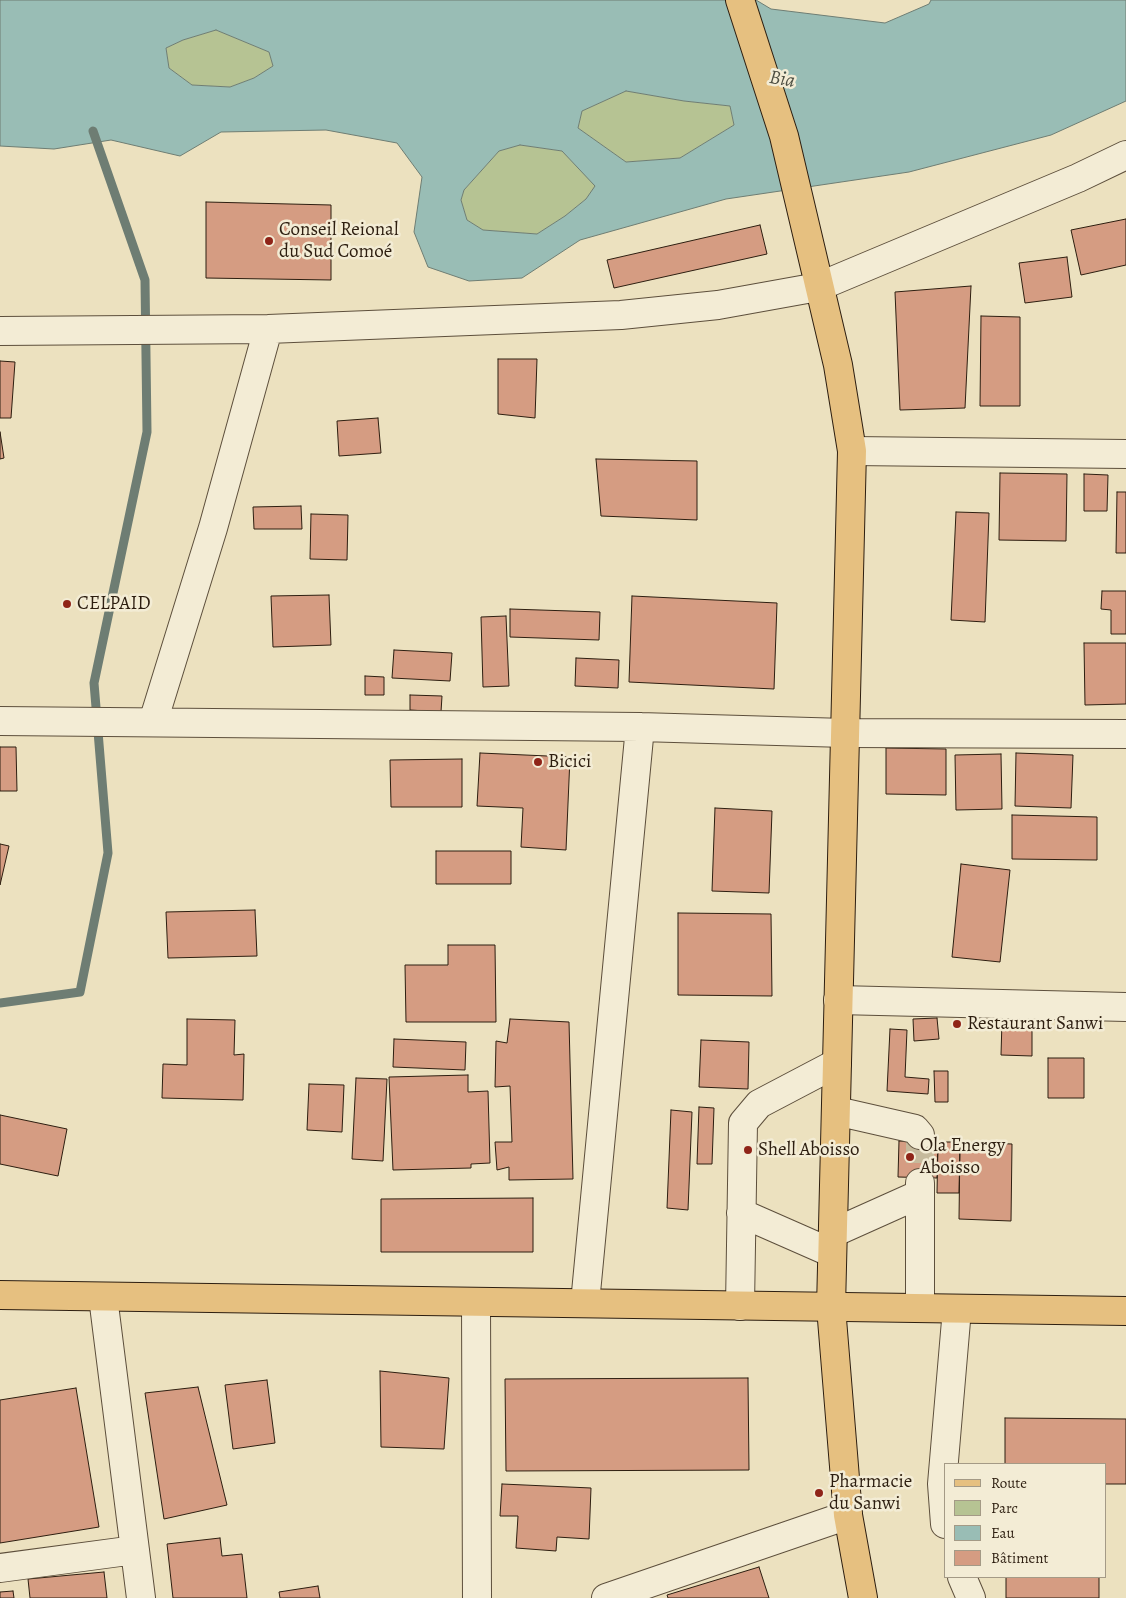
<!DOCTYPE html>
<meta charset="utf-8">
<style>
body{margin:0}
#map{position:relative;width:1126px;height:1598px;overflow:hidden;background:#ece1bf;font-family:Alegreya,serif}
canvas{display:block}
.legend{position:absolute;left:944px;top:1463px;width:162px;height:115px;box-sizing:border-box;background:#f3ecd5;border:1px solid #a49a86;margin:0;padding:6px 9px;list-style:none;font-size:15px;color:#2d1e10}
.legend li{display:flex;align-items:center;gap:10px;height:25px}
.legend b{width:25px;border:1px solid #a49a86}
</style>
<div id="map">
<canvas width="1126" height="1598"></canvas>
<ul class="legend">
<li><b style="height:6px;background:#e6c080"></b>Route</li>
<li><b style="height:14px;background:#b6c393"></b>Parc</li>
<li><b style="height:14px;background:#99bdb5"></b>Eau</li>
<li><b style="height:14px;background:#d59c82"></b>Bâtiment</li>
</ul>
</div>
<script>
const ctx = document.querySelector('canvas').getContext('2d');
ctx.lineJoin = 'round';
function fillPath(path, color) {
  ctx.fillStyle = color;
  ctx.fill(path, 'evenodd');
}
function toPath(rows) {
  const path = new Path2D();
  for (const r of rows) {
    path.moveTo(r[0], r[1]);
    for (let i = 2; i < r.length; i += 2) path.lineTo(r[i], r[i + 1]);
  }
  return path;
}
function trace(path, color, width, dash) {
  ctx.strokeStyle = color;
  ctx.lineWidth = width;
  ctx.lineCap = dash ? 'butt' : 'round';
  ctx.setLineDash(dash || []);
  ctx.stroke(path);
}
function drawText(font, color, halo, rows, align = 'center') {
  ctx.font = font + ' Alegreya,serif';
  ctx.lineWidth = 5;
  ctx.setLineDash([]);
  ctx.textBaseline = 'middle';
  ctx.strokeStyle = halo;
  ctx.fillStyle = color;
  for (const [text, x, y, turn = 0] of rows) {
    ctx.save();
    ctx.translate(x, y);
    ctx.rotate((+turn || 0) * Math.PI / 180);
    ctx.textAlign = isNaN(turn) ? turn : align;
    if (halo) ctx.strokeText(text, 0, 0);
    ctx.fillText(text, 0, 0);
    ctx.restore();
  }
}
fillPath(toPath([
 [216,30,269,52,273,66,254,78,230,87,192,85,169,68,166,48,183,40],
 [626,91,684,101,730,106,734,125,680,158,626,162,578,128,582,111],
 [520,145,562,151,596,186,586,199,565,216,537,234,483,230,467,220,461,200,464,190,499,151]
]), '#b6c393');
const water = toPath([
 [0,0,756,0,771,9,885,23,929,4,931,0,1126,0,1126,101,1051,135,909,172,726,199,580,240,522,278,469,281,428,267,414,232,422,177,397,143,326,130,221,132,180,156,111,140,54,149,0,146,0,0],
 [216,30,269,52,273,66,254,78,230,87,192,85,169,68,166,48,183,40,216,30],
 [626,91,684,101,730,106,734,125,680,158,626,162,578,128,582,111,626,91],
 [520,145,562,151,595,186,586,199,565,216,537,234,483,230,467,220,461,200,464,190,499,151,520,145]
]);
fillPath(water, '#99bdb5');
trace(water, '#6e7d73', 1);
trace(toPath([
 [0,1003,80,992,108,853,94,683,147,432,145,280,93,131]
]), '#6e7d73', 9);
const building = toPath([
 [206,202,331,205,331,280,206,278,206,202],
 [1126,219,1126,265,1081,275,1071,230,1126,219],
 [760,225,767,254,614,288,607,260,760,225],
 [1067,257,1072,297,1025,303,1019,263,1067,257],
 [971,286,965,408,900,410,895,292,971,286],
 [981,316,1020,317,1020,406,980,406,981,316],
 [498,359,537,359,535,418,498,414,498,359],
 [0,361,15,362,11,418,0,418,0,361],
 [378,418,381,453,339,456,337,421,378,418],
 [0,432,4,458,0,459,0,432],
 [596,459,697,461,697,520,601,516,596,459],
 [1000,473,1067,474,1066,541,999,540,1000,473],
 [1084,474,1108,475,1107,511,1084,511,1084,474],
 [1117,492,1126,492,1126,553,1116,553,1117,492],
 [301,506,302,529,254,529,253,507,301,506],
 [956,512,989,513,985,622,951,620,956,512],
 [311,514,348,515,347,560,310,559,311,514],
 [1102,591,1126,591,1126,634,1111,634,1111,610,1101,609,1102,591],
 [329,595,331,645,273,647,271,596,329,595],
 [632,596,777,603,774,689,629,682,632,596],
 [510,609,600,612,599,640,510,637,510,609],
 [506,616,509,686,483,687,481,617,506,616],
 [1084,643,1126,643,1126,704,1085,705,1084,643],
 [394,650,452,653,450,681,392,678,394,650],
 [576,658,619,660,618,688,575,686,576,658],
 [365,676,384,677,384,695,365,695,365,676],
 [410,695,442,696,441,712,410,710,410,695],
 [0,747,16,747,17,791,0,791,0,747],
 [886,748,946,749,946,795,886,794,886,748],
 [480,753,570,757,566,850,521,847,523,808,477,806,480,753],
 [1016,753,1073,755,1071,808,1015,806,1016,753],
 [1001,754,1002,809,956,810,955,755,1001,754],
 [462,759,462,807,391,807,390,760,462,759],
 [715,808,772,811,769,893,712,891,715,808],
 [1012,815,1097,817,1097,860,1012,859,1012,815],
 [0,844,9,846,0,885,0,844],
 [436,851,511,851,511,884,436,884,436,851],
 [961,864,1010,870,1000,962,952,957,961,864],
 [255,910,257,956,168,958,166,912,255,910],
 [678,913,771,914,772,996,678,995,678,913],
 [448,945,495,945,496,1022,406,1022,405,965,448,965,448,945],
 [937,1018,939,1039,914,1041,913,1019,937,1018],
 [187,1019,235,1020,234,1055,244,1054,243,1100,162,1098,163,1064,187,1065,187,1019],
 [510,1019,569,1022,573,1179,509,1180,509,1167,497,1170,495,1142,512,1142,510,1086,495,1087,496,1041,507,1043,510,1019],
 [1002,1021,1032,1021,1032,1056,1001,1055,1002,1021],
 [890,1029,907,1030,905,1077,929,1079,928,1094,887,1091,890,1029],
 [394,1039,466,1042,465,1070,393,1067,394,1039],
 [701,1040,749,1042,748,1089,699,1087,701,1040],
 [1048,1058,1084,1058,1084,1098,1048,1098,1048,1058],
 [934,1071,948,1071,948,1102,935,1102,934,1071],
 [468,1075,468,1092,488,1091,490,1163,471,1164,471,1168,393,1170,389,1077,468,1075],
 [356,1078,387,1079,383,1161,352,1159,356,1078],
 [309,1084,344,1085,342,1132,307,1130,309,1084],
 [699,1107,714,1108,712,1164,697,1164,699,1107],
 [671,1110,692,1112,688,1210,667,1208,671,1110],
 [0,1115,67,1129,58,1176,0,1164,0,1115],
 [899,1141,938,1142,937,1178,898,1177,899,1141],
 [938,1142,960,1142,959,1193,937,1193,938,1142],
 [960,1142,1012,1144,1011,1221,959,1219,960,1142],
 [533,1198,533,1252,381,1252,381,1199,533,1198],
 [380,1371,449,1378,444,1449,381,1447,380,1371],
 [748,1378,749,1470,506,1471,505,1379,748,1378],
 [267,1380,275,1443,233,1449,225,1385,267,1380],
 [198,1387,227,1505,164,1519,145,1393,198,1387],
 [76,1388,99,1527,0,1543,0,1400,76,1388],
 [1005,1418,1126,1419,1126,1484,1105,1484,1105,1464,1005,1464,1005,1418],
 [502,1484,591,1488,589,1539,557,1537,556,1551,516,1548,518,1516,500,1516,502,1484],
 [220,1538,222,1556,242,1554,247,1598,173,1598,167,1544,220,1538],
 [759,1567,769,1598,668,1598,667,1595,759,1567],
 [104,1572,107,1598,30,1598,28,1579,104,1572],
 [1006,1577,1099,1577,1099,1598,1006,1598,1006,1577],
 [318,1586,320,1598,280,1598,279,1592,318,1586],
 [13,1591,14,1598,0,1598,0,1592,13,1591]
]);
fillPath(building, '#d59c82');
trace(building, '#2d1e10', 1);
trace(toPath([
 [920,1135,920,1183]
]), '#c6ba9c', 28, [28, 14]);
const minor = toPath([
 [0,331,268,329,621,315,718,305,818,287,1078,178,1126,155],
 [852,451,1126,454],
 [0,721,640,727,845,733,1126,734],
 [153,722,213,528,268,329],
 [838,1000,1126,1007],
 [836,1111,915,1129,920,1135],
 [741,1213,832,1253],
 [833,1233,920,1194],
 [103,1297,141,1598],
 [476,1302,477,1598],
 [585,1303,640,727],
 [740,1306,743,1123,759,1104,837,1063],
 [920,1308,920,1183],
 [945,1524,942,1484,957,1309],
 [0,1568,135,1550],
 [962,1577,971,1598],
 [606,1598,848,1515]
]);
const major = toPath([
 [0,1295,1126,1311]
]);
const highway = toPath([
 [740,0,784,136,838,365,852,451,831,1307,848,1515,863,1598]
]);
trace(minor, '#5d4f3c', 30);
trace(major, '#2d1e10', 30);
trace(highway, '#2d1e10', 30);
trace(minor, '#f3ecd5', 28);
trace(major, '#e6c080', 28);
trace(highway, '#e6c080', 28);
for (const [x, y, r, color] of [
 [269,241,5,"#8f2418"],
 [67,604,5,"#8f2418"],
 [538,762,5,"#8f2418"],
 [957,1024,5,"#8f2418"],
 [748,1150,5,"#8f2418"],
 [910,1157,5,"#8f2418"],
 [819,1493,5,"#8f2418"]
]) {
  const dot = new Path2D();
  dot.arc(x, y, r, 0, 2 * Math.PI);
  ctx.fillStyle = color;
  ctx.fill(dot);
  trace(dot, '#f3ecd5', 2);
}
drawText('19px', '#2d1e10', '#f3ecd5', [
 ["Conseil Reional",279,230],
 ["du Sud Comoé",279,252],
 ["CELPAID",77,604],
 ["Bicici",548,762],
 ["Restaurant Sanwi",967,1024],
 ["Ola Energy",920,1146],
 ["Aboisso",920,1168],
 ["Shell Aboisso",758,1150],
 ["Pharmacie",829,1482],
 ["du Sanwi",829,1504]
], 'left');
drawText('italic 20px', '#4d4e42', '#f3ecd5', [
 ["Bia",782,80,9]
]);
</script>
